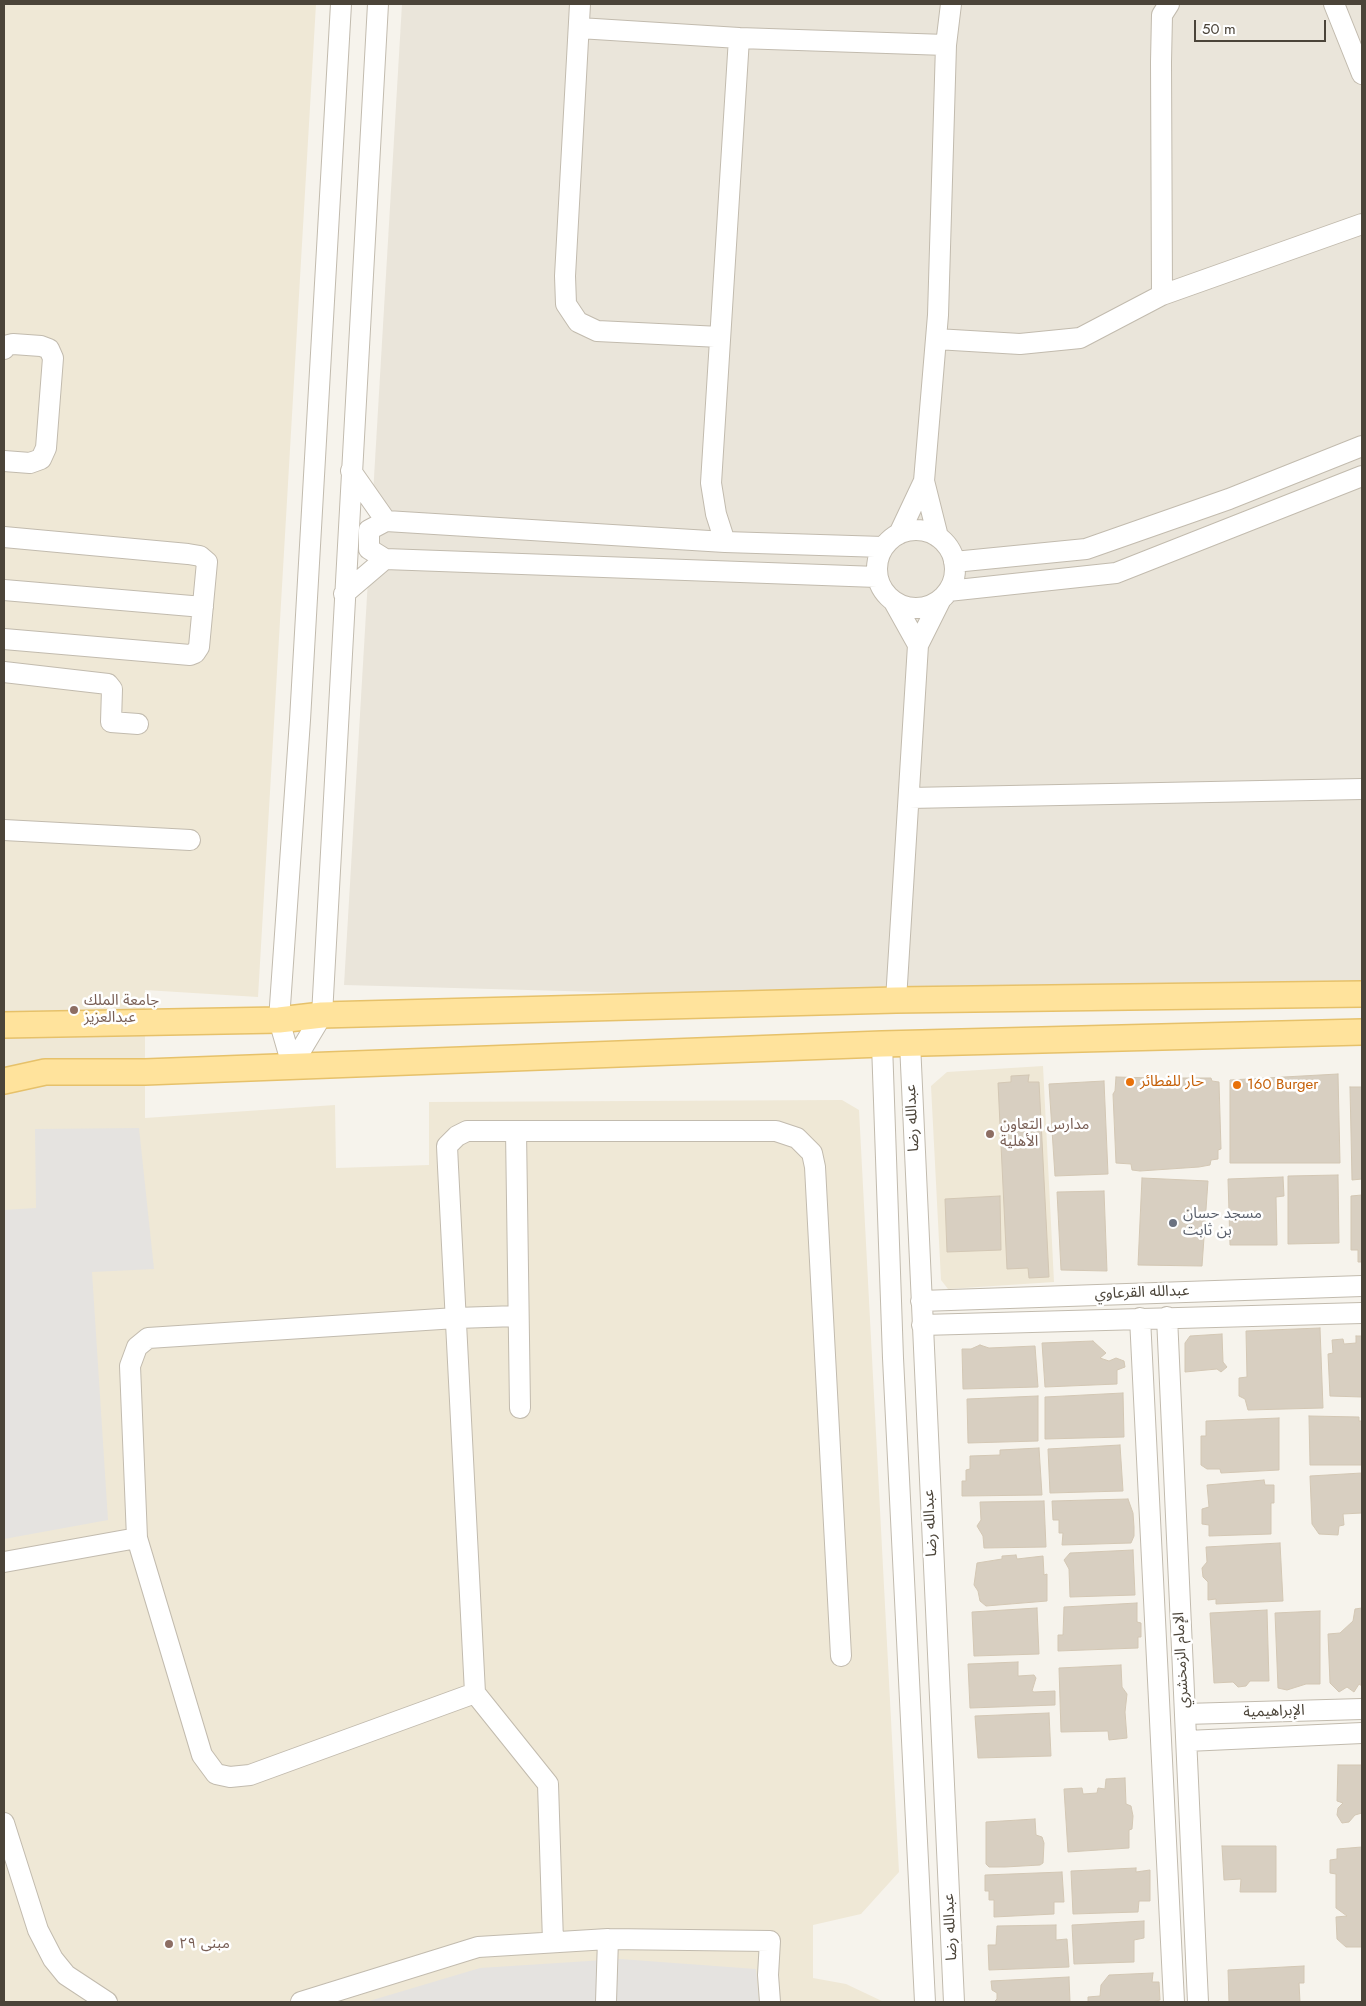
<!DOCTYPE html>
<meta charset="utf-8">
<style>
body{margin:0}
#map{position:relative;width:1366px;height:2006px;overflow:hidden;background:#f6f3ec;font-family:Jost,sans-serif}
canvas{display:block}
.frame{position:absolute;inset:0;border:5px solid #4b4439;pointer-events:none}
.scale{position:absolute;left:1194px;top:20px;width:132px;height:22px;box-sizing:border-box;border:2px solid #4b4439;border-top:0;padding-left:6px;font-size:15px;line-height:18px;white-space:nowrap;color:#4b4439;-webkit-text-stroke:4px #fff;paint-order:stroke}
</style>
<div id="map">
<canvas width="1366" height="2006"></canvas>
<div class="frame"></div>
<div class="scale">50 m</div>
</div>
<script>
const ctx = document.querySelector('canvas').getContext('2d');
ctx.lineJoin = 'round';
function fillPath(path, color) {
  ctx.fillStyle = color;
  ctx.fill(path, 'evenodd');
}
function toPath(rows) {
  const path = new Path2D();
  for (const r of rows) {
    if (r.length === 3) {
      path.moveTo(r[0] + r[2], r[1]);
      path.arc(r[0], r[1], r[2], 0, 2 * Math.PI);
      continue;
    }
    path.moveTo(r[0], r[1]);
    for (let i = 2; i < r.length; i += 2) path.lineTo(r[i], r[i + 1]);
  }
  return path;
}
function trace(path, color, width, dash) {
  ctx.strokeStyle = color;
  ctx.lineWidth = width;
  ctx.lineCap = dash ? 'butt' : 'round';
  ctx.setLineDash(dash || []);
  ctx.stroke(path);
}
function drawText(font, color, halo, rows, align = 'center') {
  ctx.font = font + ' Jost,"Noto Sans Arabic",sans-serif';
  ctx.lineWidth = 5;
  ctx.setLineDash([]);
  ctx.textBaseline = 'middle';
  ctx.strokeStyle = halo;
  ctx.fillStyle = color;
  for (const [text, x, y, turn = 0] of rows) {
    ctx.save();
    ctx.translate(x, y);
    ctx.rotate((+turn || 0) * Math.PI / 180);
    ctx.textAlign = isNaN(turn) ? turn : align;
    if (halo) ctx.strokeText(text, 0, 0);
    ctx.fillText(text, 0, 0);
    ctx.restore();
  }
}
fillPath(toPath([
 [402,4,1362,4,1362,988,896,1000,344,985]
]), '#eae5da');
fillPath(toPath([
 [4,4,316,4,258,997,145,990,145,1118,335,1105,336,1168,429,1165,429,1102,842,1100,859,1110,899,1872,861,1914,813,1925,813,1978,846,1984,884,2002,4,2002],
 [1043,1066,1054,1282,948,1289,941,1280,931,1086,947,1072]
]), '#efe8d6');
fillPath(toPath([
 [139,1128,154,1269,92,1272,108,1520,4,1539,4,1210,36,1208,35,1129],
 [620,1959,756,1969,759,2002,366,2002,480,1968]
]), '#e5e3e0');
const building = toPath([
 [1338,1074,1340,1163,1230,1163,1230,1080,1338,1074],
 [1029,1075,1028,1082,1039,1082,1049,1277,1029,1278,1028,1268,1007,1269,998,1083,1011,1082,1011,1076,1029,1075],
 [1116,1077,1154,1078,1156,1083,1180,1083,1181,1078,1211,1078,1212,1081,1219,1082,1221,1149,1218,1150,1218,1159,1211,1160,1210,1165,1199,1167,1140,1171,1132,1170,1131,1164,1116,1163,1113,1094,1115,1091,1116,1077],
 [1104,1081,1108,1174,1055,1176,1049,1084,1104,1081],
 [1350,1087,1362,1087,1362,1179,1352,1180,1350,1087],
 [1338,1175,1339,1243,1288,1244,1288,1176,1338,1175],
 [1283,1177,1284,1196,1276,1197,1277,1245,1230,1245,1228,1179,1283,1177],
 [1142,1178,1208,1181,1202,1266,1138,1265,1142,1178],
 [1104,1191,1107,1271,1061,1270,1057,1192,1104,1191],
 [1362,1195,1362,1262,1358,1262,1358,1250,1351,1250,1351,1196,1362,1195],
 [1000,1196,1001,1250,947,1252,945,1199,1000,1196],
 [1320,1328,1323,1408,1248,1410,1245,1399,1239,1396,1239,1378,1247,1377,1246,1331,1320,1328],
 [1222,1334,1223,1362,1227,1367,1221,1372,1217,1369,1185,1372,1185,1343,1190,1336,1222,1334],
 [1356,1336,1362,1336,1362,1397,1330,1396,1328,1354,1333,1353,1332,1340,1343,1339,1344,1344,1356,1343,1356,1336],
 [1093,1341,1106,1353,1100,1358,1109,1361,1116,1358,1124,1361,1125,1367,1117,1370,1117,1384,1045,1387,1042,1343,1093,1341],
 [980,1345,989,1348,1035,1346,1038,1387,963,1389,962,1349,971,1349,980,1345],
 [1123,1393,1124,1437,1045,1439,1045,1397,1123,1393],
 [1038,1396,1038,1441,968,1443,967,1399,1038,1396],
 [1309,1416,1359,1417,1359,1421,1362,1421,1362,1465,1310,1465,1309,1416],
 [1279,1418,1279,1470,1221,1473,1220,1469,1207,1469,1201,1465,1201,1436,1206,1436,1206,1421,1279,1418],
 [1120,1445,1123,1491,1050,1493,1048,1449,1120,1445],
 [1039,1448,1042,1495,962,1496,962,1481,966,1481,966,1470,970,1469,970,1456,1000,1455,1000,1450,1039,1448],
 [1362,1473,1362,1513,1343,1514,1344,1525,1339,1526,1338,1535,1319,1534,1312,1524,1310,1476,1362,1473],
 [1264,1480,1265,1485,1274,1485,1274,1503,1271,1503,1271,1534,1209,1536,1209,1525,1202,1524,1202,1509,1209,1507,1207,1485,1264,1480],
 [1128,1499,1133,1513,1134,1527,1134,1536,1131,1543,1062,1545,1063,1533,1059,1533,1059,1520,1053,1520,1052,1501,1128,1499],
 [1044,1501,1046,1547,984,1548,983,1536,977,1526,981,1520,980,1502,1044,1501],
 [1280,1543,1283,1601,1216,1604,1216,1599,1208,1600,1208,1582,1203,1577,1202,1568,1207,1562,1206,1547,1280,1543],
 [1133,1550,1135,1595,1070,1597,1069,1569,1064,1560,1070,1553,1133,1550],
 [1016,1555,1017,1559,1043,1556,1044,1575,1047,1574,1047,1601,986,1606,980,1601,978,1591,974,1585,977,1563,1002,1559,1002,1556,1016,1555],
 [1137,1603,1137,1622,1141,1623,1141,1637,1138,1637,1138,1648,1058,1651,1058,1635,1063,1635,1064,1607,1137,1603],
 [1037,1608,1039,1654,974,1656,972,1612,1037,1608],
 [1362,1608,1362,1686,1359,1684,1354,1692,1347,1687,1339,1692,1330,1683,1328,1634,1340,1633,1353,1621,1355,1609,1362,1608],
 [1267,1610,1269,1681,1250,1681,1246,1686,1238,1687,1233,1682,1214,1683,1210,1613,1267,1610],
 [1320,1611,1320,1684,1306,1684,1287,1690,1278,1688,1275,1613,1320,1611],
 [1018,1662,1018,1676,1034,1675,1036,1678,1032,1691,1034,1692,1055,1691,1055,1705,970,1708,968,1664,1018,1662],
 [1121,1665,1122,1687,1127,1694,1125,1712,1127,1738,1109,1740,1108,1731,1061,1732,1059,1668,1121,1665],
 [1049,1713,1051,1756,978,1758,975,1716,1049,1713],
 [1338,1765,1362,1765,1362,1813,1355,1815,1349,1822,1342,1823,1337,1815,1338,1808,1343,1803,1337,1801,1338,1765],
 [1125,1778,1126,1804,1131,1806,1133,1816,1132,1829,1129,1830,1129,1848,1068,1852,1064,1789,1082,1788,1083,1794,1097,1793,1098,1788,1105,1789,1106,1779,1125,1778],
 [1035,1819,1036,1835,1042,1837,1044,1843,1043,1863,1040,1865,1005,1867,989,1867,986,1864,986,1822,1035,1819],
 [1222,1846,1276,1846,1276,1892,1240,1892,1241,1879,1224,1880,1222,1846],
 [1362,1847,1362,1947,1346,1947,1337,1939,1336,1917,1347,1916,1336,1908,1336,1874,1330,1873,1330,1860,1337,1859,1337,1849,1362,1847],
 [1136,1868,1136,1872,1150,1870,1150,1901,1139,1901,1138,1912,1073,1914,1071,1871,1136,1868],
 [1062,1872,1064,1902,1054,1902,1054,1914,994,1917,994,1900,989,1900,989,1891,985,1891,985,1875,1062,1872],
 [1144,1921,1144,1938,1134,1940,1134,1962,1074,1964,1072,1925,1144,1921],
 [1056,1925,1056,1940,1067,1939,1069,1967,989,1970,988,1945,996,1945,997,1926,1056,1925],
 [1304,1966,1304,1983,1299,1983,1300,2002,1229,2002,1228,1970,1304,1966],
 [1153,1973,1152,1982,1159,1982,1160,2000,1152,2002,1088,2002,1088,1997,1100,1996,1101,1985,1109,1975,1153,1973],
 [1069,1977,1070,2002,994,2002,997,1999,997,1993,992,1990,991,1981,1069,1977]
]);
fillPath(building, '#d8cfc1');
trace(building, '#d3c7b4', 1);
const minor = toPath([
 [341,4,300,720,279,1020,292,1065,322,1015,378,4],
 [580,4,565,276,566,304,578,322,597,331,720,337],
 [1334,4,1362,74],
 [579,28,739,38,946,45],
 [1162,295,1362,224],
 [936,339,1020,344,1080,338,1162,295,1161,62,1162,15,1169,4],
 [4,349,5,346,13,344,41,346,49,349,53,358,46,448,41,459,30,463,4,461],
 [351,471,386,521,725,542,883,547],
 [386,521,369,530,369,549,385,559,877,577],
 [916,569,39],
 [899,534,924,481],
 [4,537,188,554,200,556,207,562,199,647,195,653,190,655,4,639],
 [938,537,924,481,938,315,946,45,951,4],
 [725,542,716,514,711,483,739,38],
 [954,562,1086,549,1229,499,1362,446],
 [4,590,203,607],
 [948,591,1116,573,1362,476],
 [344,594,385,559],
 [894,602,918,645],
 [4,672,108,684,112,689,111,722,138,724],
 [909,798,1362,789],
 [4,830,190,840],
 [896,1000,918,645,941,599],
 [910,1043,954,2002],
 [882,1044,893,1358,925,2002],
 [516,1131,520,1408],
 [921,1301,1362,1286],
 [1167,1317,1198,2002],
 [1140,1318,1174,2002],
 [922,1325,1362,1313],
 [4,1562,137,1538],
 [475,1693,250,1775,230,1777,216,1774,202,1755,137,1538,130,1366,137,1347,148,1338,456,1318,518,1316],
 [1185,1714,1362,1709],
 [1187,1741,1362,1733],
 [4,1823,38,1930,53,1959,66,1975,107,2002],
 [553,1942,548,1784,475,1693,448,1167,447,1146,457,1136,467,1131,776,1131,797,1138,812,1153,815,1167,841,1656],
 [301,2002,478,1947,608,1939,770,1941,768,1975,770,2002],
 [606,2002,608,1939]
]);
const major = toPath([
 [4,1025,279,1020,322,1015,896,1000,1362,994],
 [4,1081,45,1072,145,1072,882,1044,1362,1032]
]);
trace(minor, '#c2bbae', 22);
trace(major, '#e6c16a', 28);
trace(minor, '#fff', 20);
trace(major, '#ffe39c', 25);
for (const [x, y, r, color] of [
 [74,1010,5,"#8d6e63"],
 [1130,1082,5,"#e8710a"],
 [1237,1085,5,"#e8710a"],
 [990,1134,5,"#8d6e63"],
 [1173,1223,5,"#6b7280"],
 [169,1944,5,"#8d6e63"]
]) {
  const dot = new Path2D();
  dot.arc(x, y, r, 0, 2 * Math.PI);
  ctx.fillStyle = color;
  ctx.fill(dot);
  trace(dot, '#fff', 2);
}
drawText('15px', '#785e54', '#fff', [
 ["جامعة الملك",84,1001],
 ["عبدالعزيز",84,1018],
 ["مدارس التعاون",1000,1125],
 ["الأهلية",1000,1142],
 ["مبنى ٢٩",179,1944]
], 'left');
drawText('15px', '#c56008', '#fff', [
 ["حار للفطائر",1140,1082],
 ["160 Burger",1247,1085]
], 'left');
drawText('15px', '#4b4439', '#fff', [
 ["عبدالله رضا",913,1118,-93],
 ["عبدالله القرعاوي",1142,1293,-2],
 ["عبدالله رضا",931,1523,-93],
 ["الإمام الزمخشري",1182,1660,-93],
 ["الإبراهيمية",1274,1712,-2],
 ["عبدالله رضا",951,1927,-93]
]);
drawText('15px', '#5b616d', '#fff', [
 ["مسجد حسان",1183,1214],
 ["بن ثابت",1183,1231]
], 'left');
</script>
